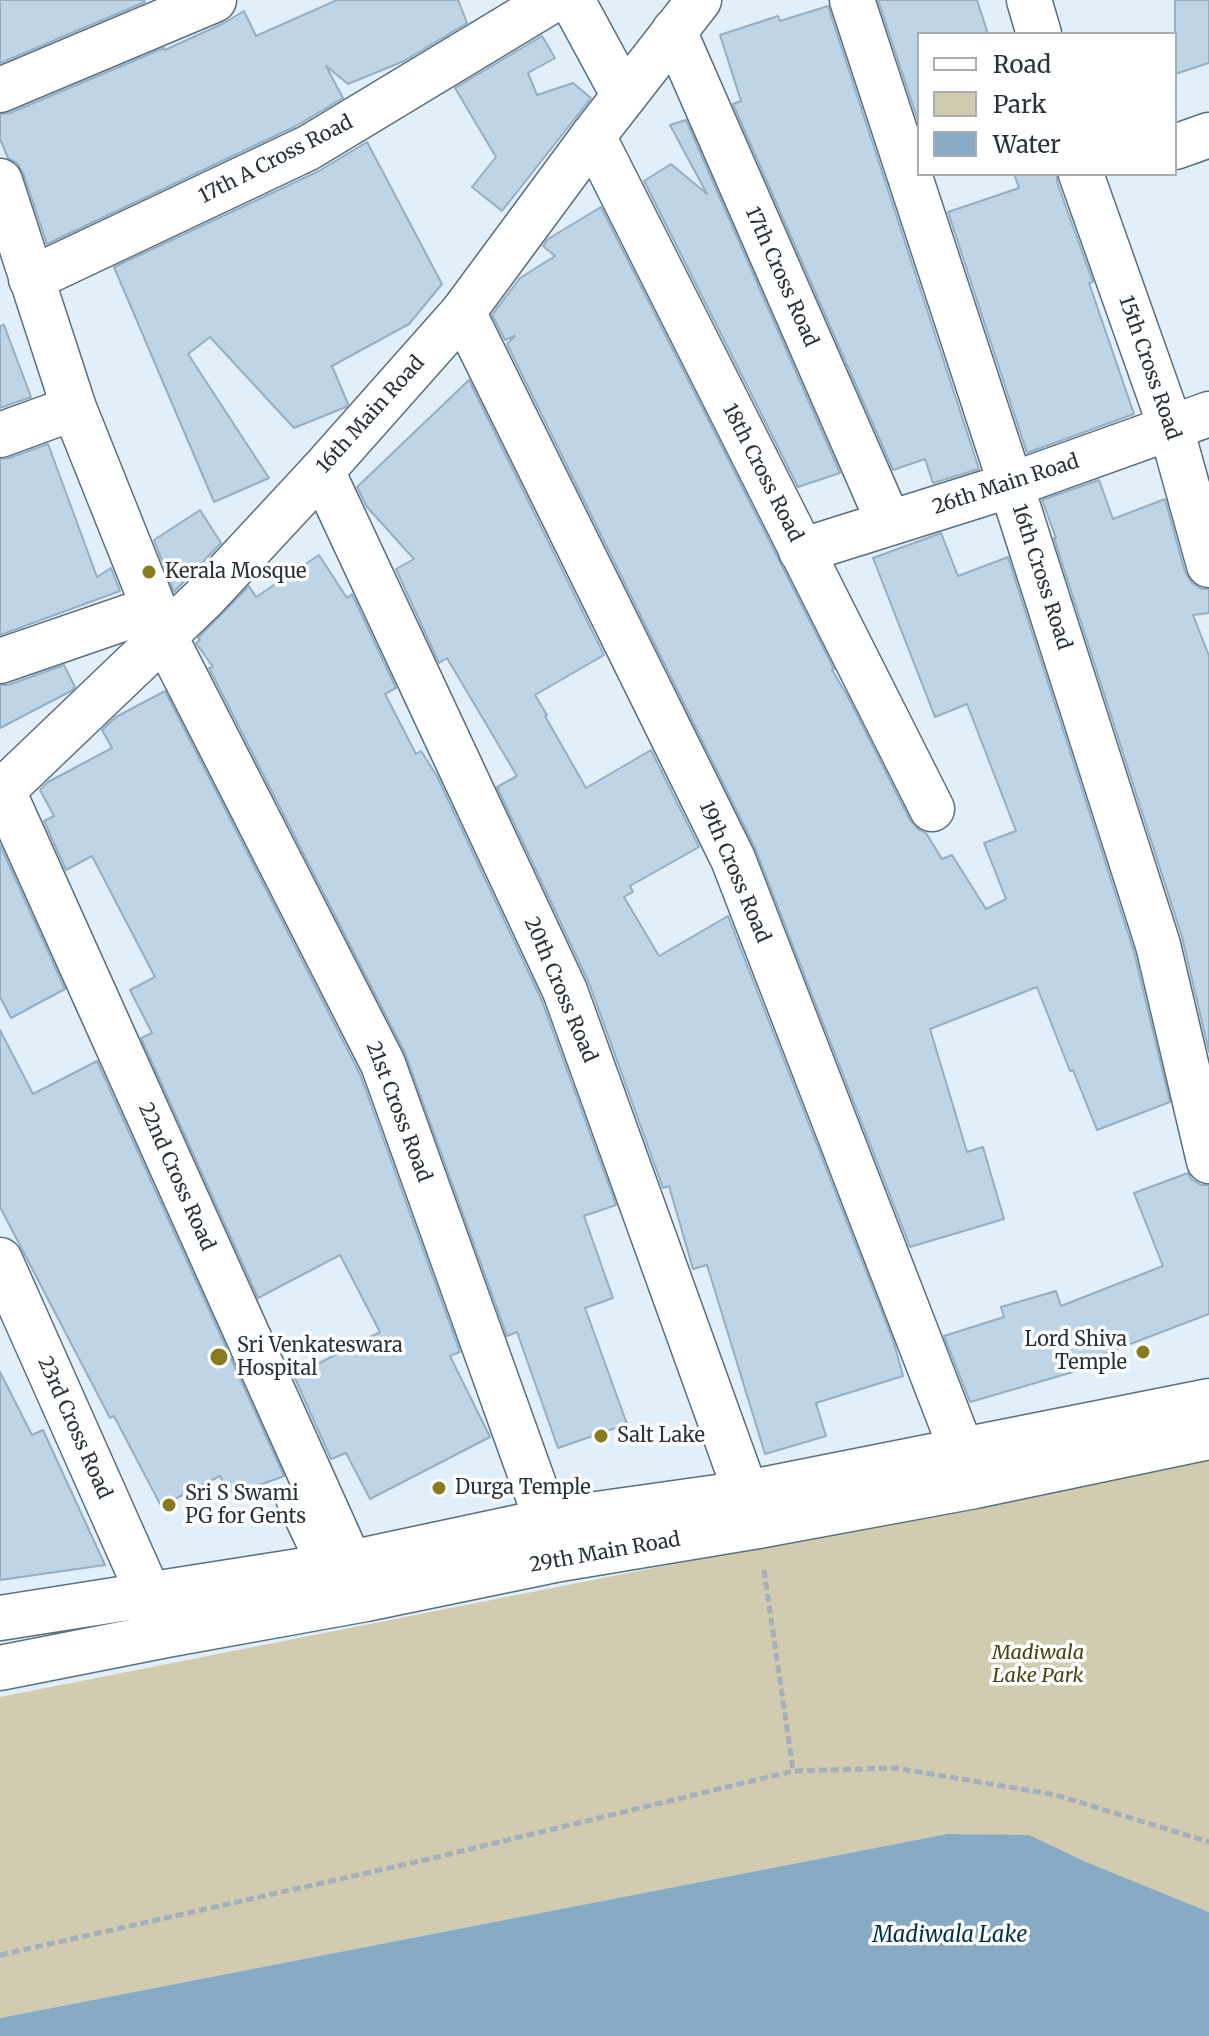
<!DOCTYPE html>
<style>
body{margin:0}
#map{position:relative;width:1209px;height:2036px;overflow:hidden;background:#e1effb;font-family:Merriweather,serif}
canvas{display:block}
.legend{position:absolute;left:917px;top:32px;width:260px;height:144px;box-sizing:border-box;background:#fff;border:2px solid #a9adb0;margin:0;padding:10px 14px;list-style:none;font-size:24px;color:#29333a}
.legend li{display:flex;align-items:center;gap:16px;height:40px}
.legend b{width:40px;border:2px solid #a9adb0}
</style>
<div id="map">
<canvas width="1209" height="2036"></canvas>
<ul class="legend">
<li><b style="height:10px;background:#fff"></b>Road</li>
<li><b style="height:22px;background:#d1ccaf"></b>Park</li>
<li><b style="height:22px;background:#87abc5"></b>Water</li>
</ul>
</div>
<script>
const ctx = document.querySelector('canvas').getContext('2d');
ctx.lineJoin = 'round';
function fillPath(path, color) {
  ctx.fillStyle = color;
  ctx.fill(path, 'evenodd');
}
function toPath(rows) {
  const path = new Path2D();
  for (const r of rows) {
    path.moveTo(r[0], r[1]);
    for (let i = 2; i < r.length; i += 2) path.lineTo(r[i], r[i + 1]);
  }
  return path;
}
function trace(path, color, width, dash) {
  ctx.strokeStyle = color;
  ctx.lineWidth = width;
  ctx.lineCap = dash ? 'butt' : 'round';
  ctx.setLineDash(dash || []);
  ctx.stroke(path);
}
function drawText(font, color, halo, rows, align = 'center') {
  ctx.font = font + ' Merriweather,serif';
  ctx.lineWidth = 7;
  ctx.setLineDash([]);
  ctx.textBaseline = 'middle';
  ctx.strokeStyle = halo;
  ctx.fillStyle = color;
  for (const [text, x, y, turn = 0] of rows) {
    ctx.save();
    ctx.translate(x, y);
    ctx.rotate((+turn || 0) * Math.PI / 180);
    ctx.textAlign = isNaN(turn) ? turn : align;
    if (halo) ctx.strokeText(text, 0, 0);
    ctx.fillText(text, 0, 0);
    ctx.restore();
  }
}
fillPath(toPath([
 [1209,1455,1209,1912,1084,1861,1029,1836,947,1834,0,2018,0,1697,714,1556]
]), '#d1ccaf');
fillPath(toPath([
 [947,1834,1029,1835,1084,1861,1209,1912,1209,2036,0,2036,0,2018]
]), '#87abc5');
const building = toPath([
 [0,0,144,0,145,2,0,63,0,0],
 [337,0,458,0,467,23,404,61,348,84,326,66,343,98,296,126,47,244,23,173,17,163,8,158,0,139,0,114,10,113,164,48,165,50,224,23,244,11,256,36,337,0],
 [878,0,977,0,988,34,919,34,919,124,878,0],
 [1175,0,1209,0,1209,63,1175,74,1175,0],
 [828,6,979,469,933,483,925,459,893,470,733,104,741,101,720,35,778,16,780,21,828,6],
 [542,36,555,58,528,73,537,95,573,83,591,98,502,211,472,187,496,157,455,88,542,36],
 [686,120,840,473,798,487,644,181,671,164,707,194,670,125,686,120],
 [367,142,442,284,409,324,332,366,348,404,346,407,294,428,210,337,188,354,269,478,214,502,114,267,319,171,367,142],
 [1014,174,1057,174,1057,182,1093,282,1089,283,1134,414,1027,453,948,212,1019,188,1014,174],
 [601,207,834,669,832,670,847,695,910,820,918,829,926,833,942,859,952,855,986,909,1006,899,984,843,1016,831,967,704,935,717,873,558,941,533,958,576,1008,557,1134,952,1170,1102,1097,1130,1073,1070,1070,1071,1037,987,930,1029,967,1152,983,1147,1004,1219,910,1247,755,848,507,344,515,336,505,340,492,315,520,278,555,256,543,246,548,239,601,207],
 [4,325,31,397,0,408,0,326,4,325],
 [469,380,604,655,535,695,547,715,545,716,586,788,651,750,699,847,630,886,633,892,624,897,659,956,728,916,894,1343,903,1376,816,1403,826,1436,765,1454,707,1265,693,1269,669,1186,663,1188,589,983,497,787,517,776,447,658,439,663,396,569,414,559,367,507,357,487,469,380],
 [48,444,97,577,111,568,120,591,0,635,0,459,9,458,48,444],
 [1099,480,1113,519,1165,499,1185,572,1192,583,1202,589,1209,589,1209,613,1193,615,1209,656,1209,1052,1182,937,1054,538,1056,538,1042,500,1099,480],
 [200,510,221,543,174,592,154,540,200,510],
 [319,555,347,598,352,594,396,688,385,694,416,754,421,751,437,776,542,1001,616,1205,584,1216,613,1298,585,1308,627,1424,558,1448,517,1332,507,1336,405,1053,209,668,213,667,196,643,200,640,198,638,249,586,256,597,319,555],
 [64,665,75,687,71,691,0,728,0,685,8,685,64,665],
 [165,691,360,1074,460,1352,450,1356,490,1437,370,1499,346,1453,331,1459,294,1376,380,1332,340,1255,258,1298,141,1038,152,1033,130,990,155,977,92,856,66,870,44,821,54,816,40,790,48,782,112,748,102,730,116,717,165,691],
 [0,845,65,989,11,1018,0,997,0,845],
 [0,1030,33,1094,97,1061,284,1476,230,1496,220,1476,161,1506,114,1416,110,1418,0,1207,0,1030],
 [1188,1173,1191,1179,1201,1185,1209,1185,1209,1314,1078,1364,1080,1370,970,1402,944,1336,1004,1317,1001,1307,1056,1291,1061,1306,1163,1266,1134,1193,1188,1173],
 [0,1372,32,1435,43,1430,105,1565,0,1580,0,1372]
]);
fillPath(building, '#bdd5e7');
trace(building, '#96aebf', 2);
const lane = toPath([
 [289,1502,320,1568]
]);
const street = toPath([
 [572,0,624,96],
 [852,0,1011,485,1158,945,1209,1161],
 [1029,0,1039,34],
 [674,31,889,523],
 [0,90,214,0],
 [593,136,932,809],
 [1175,147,1209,135],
 [1081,174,1171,428,1209,565],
 [0,181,74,408,154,608],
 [31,279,308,148,553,0],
 [463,312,733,859,962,1451],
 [0,435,74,408],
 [322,471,565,991,758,1526],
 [801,551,1011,485,1209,414],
 [0,661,154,608,164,635,383,1064,547,1521],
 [3,791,350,1563],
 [0,1260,149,1595]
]);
const secondary = toPath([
 [0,793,205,597,322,471,463,312,593,136,699,0],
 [0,1618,350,1563,547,1521,746,1493,1209,1401],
 [0,1668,167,1635,366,1599,560,1559,758,1526,975,1486,1209,1437]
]);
trace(lane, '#596f7f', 27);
trace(street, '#596f7f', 47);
trace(secondary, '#596f7f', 47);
trace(toPath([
 [764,1570,793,1770],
 [0,1955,425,1860,793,1771,896,1768,1056,1795,1209,1842]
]), '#a4b0bb', 5, [8, 4]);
trace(lane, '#fff', 24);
trace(street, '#fff', 44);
trace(secondary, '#fff', 44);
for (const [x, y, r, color] of [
 [149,572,8,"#887a1f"],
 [1143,1352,8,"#887a1f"],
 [219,1357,10,"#887a1f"],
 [601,1436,8,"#887a1f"],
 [439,1488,8,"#887a1f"],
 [169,1505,8,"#887a1f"]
]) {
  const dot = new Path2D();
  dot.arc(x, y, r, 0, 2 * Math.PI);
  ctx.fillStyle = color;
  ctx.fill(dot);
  trace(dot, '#fff', 3);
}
drawText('20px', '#29333a', '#fff', [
 ["17th A Cross Road",276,160,-27],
 ["17th Cross Road",781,277,66],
 ["15th Cross Road",1149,368,71],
 ["16th Main Road",371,415,-48],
 ["18th Cross Road",762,473,63],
 ["26th Main Road",1006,485,-18],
 ["16th Cross Road",1041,577,72],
 ["19th Cross Road",734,872,67],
 ["20th Cross Road",560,990,67],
 ["21st Cross Road",398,1112,69],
 ["22nd Cross Road",176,1177,66],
 ["23rd Cross Road",74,1428,66],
 ["29th Main Road",605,1553,-10]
]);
drawText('20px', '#29333a', '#fff', [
 ["Kerala Mosque",165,572],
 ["Lord Shiva",1127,1340,"right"],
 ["Temple",1127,1363,"right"],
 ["Sri Venkateswara",237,1346],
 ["Hospital",237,1369],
 ["Salt Lake",617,1436],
 ["Durga Temple",455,1488],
 ["Sri S Swami",185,1494],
 ["PG for Gents",185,1517]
], 'left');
drawText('italic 20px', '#4a4211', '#fff', [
 ["Madiwala",1038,1653],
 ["Lake Park",1038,1676]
]);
drawText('italic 22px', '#01304a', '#fff', [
 ["Madiwala Lake",950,1936]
]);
</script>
